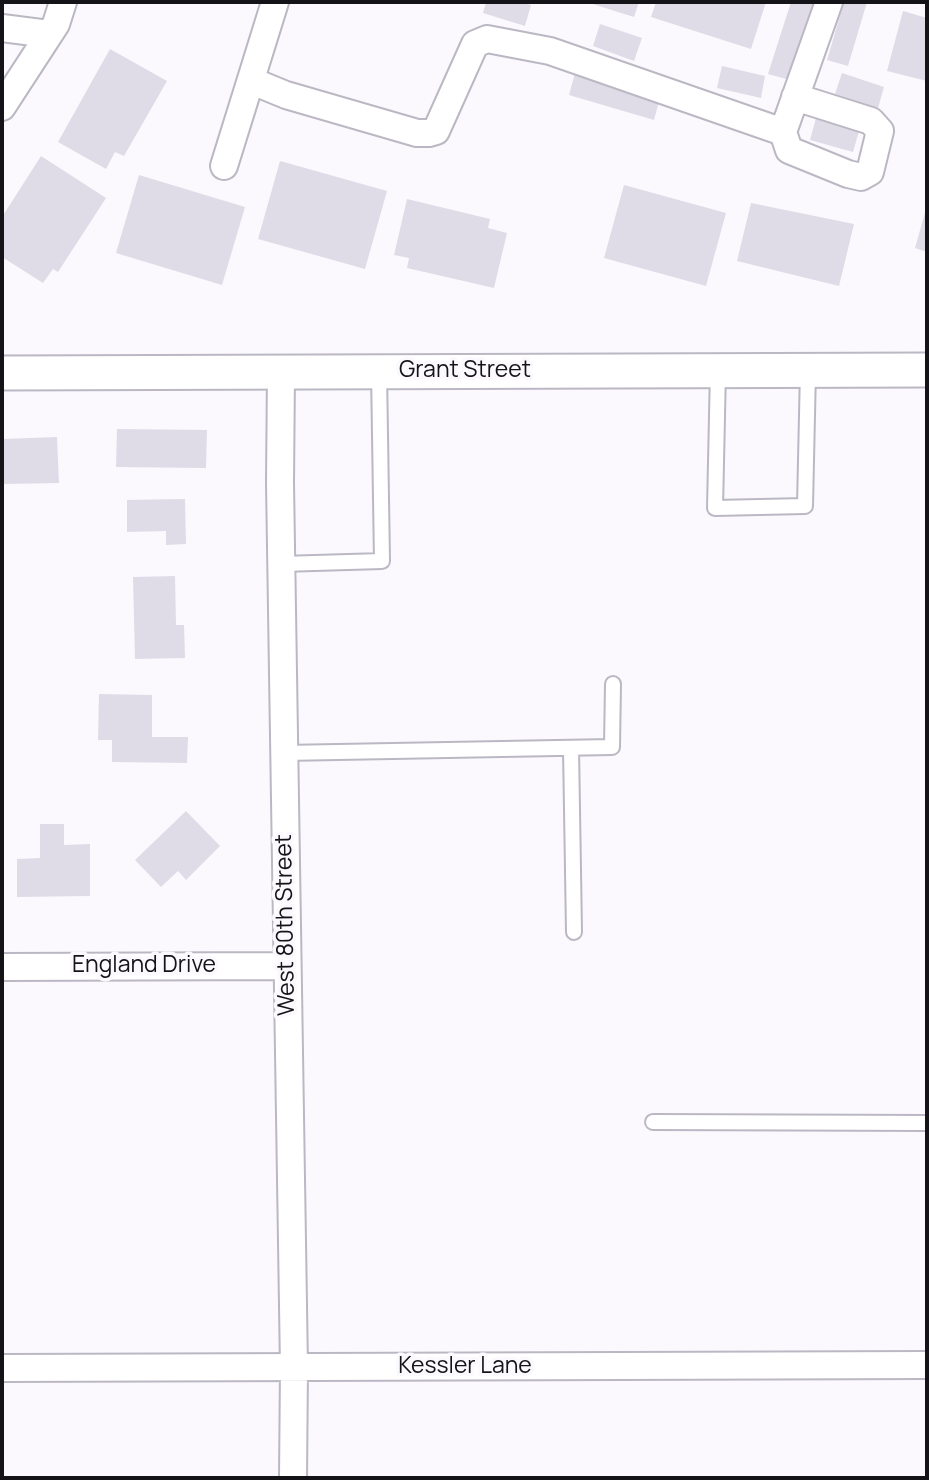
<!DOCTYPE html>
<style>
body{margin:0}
#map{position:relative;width:929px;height:1480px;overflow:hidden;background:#fbf9fe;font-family:Manrope,sans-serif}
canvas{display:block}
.frame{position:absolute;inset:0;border:4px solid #141317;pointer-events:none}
</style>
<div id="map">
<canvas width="929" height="1480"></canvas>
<div class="frame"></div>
</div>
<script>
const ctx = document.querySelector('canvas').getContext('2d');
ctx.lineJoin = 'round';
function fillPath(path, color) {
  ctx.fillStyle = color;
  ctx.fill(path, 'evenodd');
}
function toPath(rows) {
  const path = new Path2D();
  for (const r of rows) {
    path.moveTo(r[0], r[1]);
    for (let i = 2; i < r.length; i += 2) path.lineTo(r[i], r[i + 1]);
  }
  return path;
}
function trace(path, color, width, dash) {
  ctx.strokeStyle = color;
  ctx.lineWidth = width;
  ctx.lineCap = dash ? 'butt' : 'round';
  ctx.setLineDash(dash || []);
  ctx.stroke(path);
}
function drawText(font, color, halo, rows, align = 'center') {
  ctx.font = font + ' Manrope,sans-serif';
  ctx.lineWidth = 7;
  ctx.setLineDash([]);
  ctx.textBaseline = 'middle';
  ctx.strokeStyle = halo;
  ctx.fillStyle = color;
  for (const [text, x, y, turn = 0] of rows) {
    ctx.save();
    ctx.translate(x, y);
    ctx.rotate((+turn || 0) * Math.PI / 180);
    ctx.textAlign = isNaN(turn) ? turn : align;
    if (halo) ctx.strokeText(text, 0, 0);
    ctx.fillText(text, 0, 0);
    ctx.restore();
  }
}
fillPath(toPath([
 [486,2,521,2,531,5,525,26,483,13],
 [586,2,639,2,634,17],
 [656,2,766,2,751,49,651,17],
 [791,2,814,2,790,80,768,74],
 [844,2,867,2,848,66,827,60],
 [903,11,927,18,927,81,887,71],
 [600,24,642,38,634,61,593,46],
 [110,49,167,81,124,156,115,152,106,169,58,142],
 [722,66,765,76,761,98,717,88],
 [575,73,660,98,654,120,569,95],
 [842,73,884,87,878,108,835,94],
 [816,118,859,131,853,152,810,140],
 [41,156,106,198,58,272,53,269,43,283,2,257,2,217],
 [280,161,387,191,365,269,258,239],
 [139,175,245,207,222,285,116,253],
 [624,185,726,213,706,286,604,258],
 [407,199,490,219,488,228,507,233,494,288,407,268,409,258,394,255],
 [751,203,854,224,839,286,737,261],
 [926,209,927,209,927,252,915,248],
 [117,429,207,430,206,468,116,467],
 [57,437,59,483,2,484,2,439],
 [185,499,186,544,166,545,166,531,127,532,127,500],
 [175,576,176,625,184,625,185,658,135,659,133,577],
 [99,694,152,695,152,737,188,737,187,763,112,762,112,740,98,740],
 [186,811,220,846,186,880,178,871,161,887,135,860],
 [40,824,64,824,64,845,90,844,90,896,17,897,17,859,40,858]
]), '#dfdce8');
const service = toPath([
 [718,370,715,508,805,506,808,370],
 [281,564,382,561,379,372],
 [571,748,574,932],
 [283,753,612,747,613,684],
 [653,1122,927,1123]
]);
const minor = toPath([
 [2,28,49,34],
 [252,81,286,95,417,133,429,133,436,131,475,44,487,39,550,51,783,132,829,2],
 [2,107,56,24,63,2],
 [783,132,789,150,848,174,861,177,870,172,880,131,871,121,795,97],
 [224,166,275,2],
 [281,372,280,483,294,1368,293,1478],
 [2,967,286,966],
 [2,1368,927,1365]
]);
const tertiary = toPath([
 [2,373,927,370]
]);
trace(service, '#bbb8c4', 18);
trace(minor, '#bbb8c4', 30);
trace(tertiary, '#bbb8c4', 37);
trace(service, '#fff', 14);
trace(minor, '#fff', 26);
trace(tertiary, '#fff', 33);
drawText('23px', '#141317', '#fbf9fe', [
 ["Grant Street",465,371],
 ["West 80th Street",286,925,-91],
 ["England Drive",144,966],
 ["Kessler Lane",465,1367]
]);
</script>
